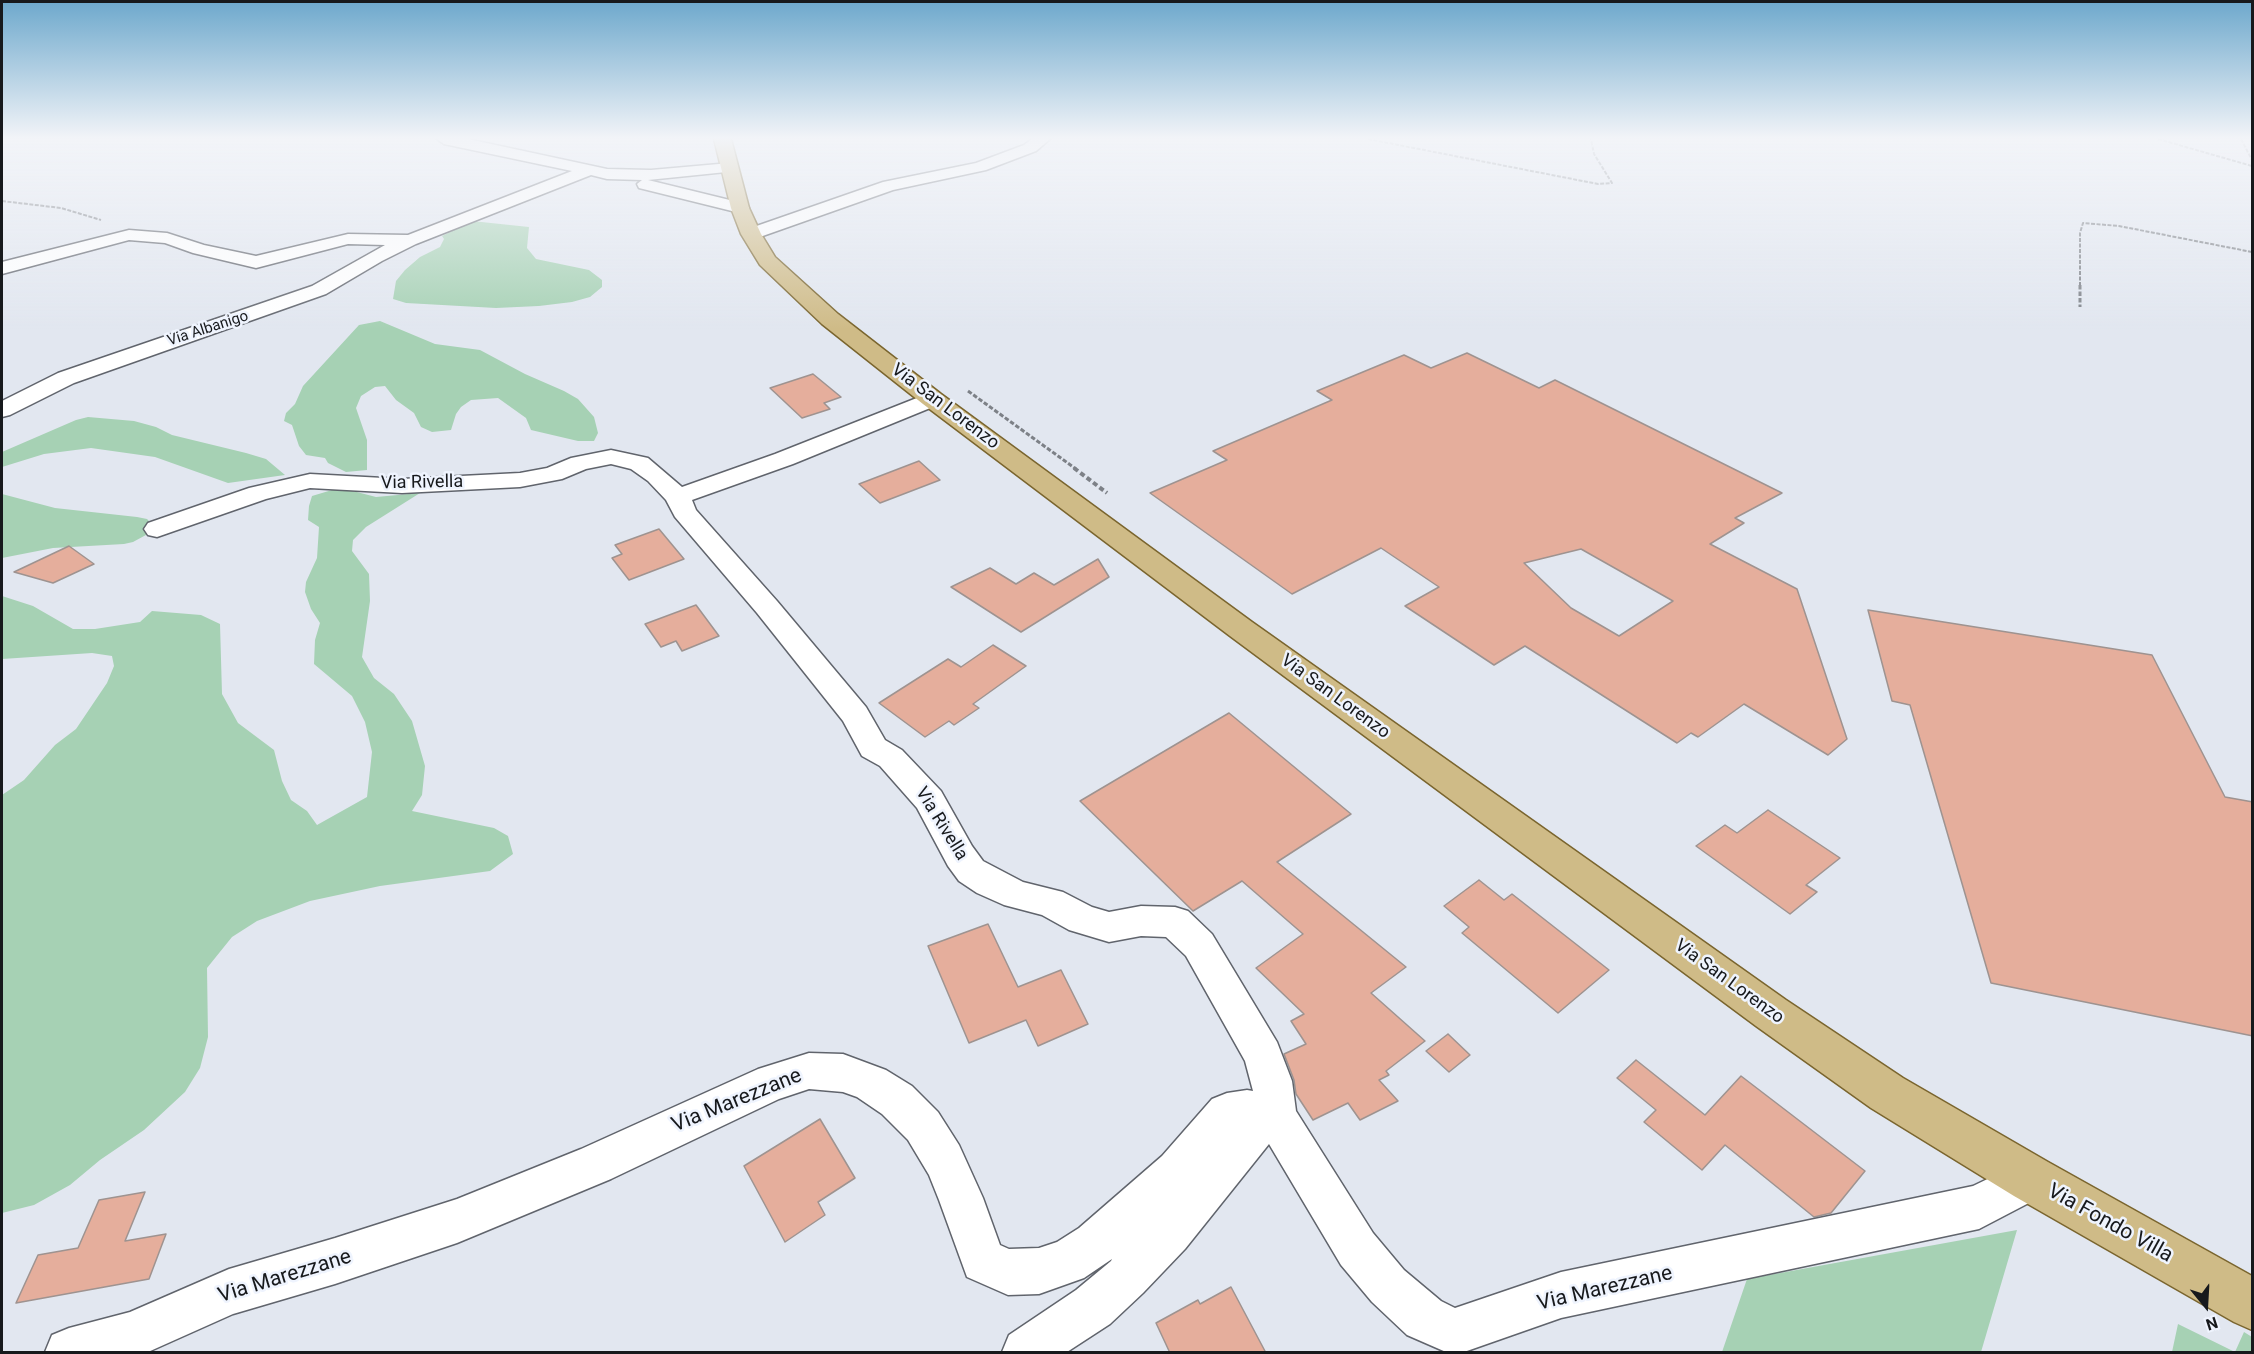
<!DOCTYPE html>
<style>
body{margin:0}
#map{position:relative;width:2254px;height:1354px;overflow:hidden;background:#e2e7f0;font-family:Roboto,sans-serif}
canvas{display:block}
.frame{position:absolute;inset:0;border:3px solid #17191c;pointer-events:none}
.north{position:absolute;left:2176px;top:1276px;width:60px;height:60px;-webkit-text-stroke:4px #eff4fe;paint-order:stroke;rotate:162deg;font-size:16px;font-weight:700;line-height:24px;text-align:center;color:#17191c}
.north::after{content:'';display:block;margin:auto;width:21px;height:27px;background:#17191c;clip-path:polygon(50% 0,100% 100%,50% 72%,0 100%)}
</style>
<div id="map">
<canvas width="2254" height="1354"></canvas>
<div class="frame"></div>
<div class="north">N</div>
</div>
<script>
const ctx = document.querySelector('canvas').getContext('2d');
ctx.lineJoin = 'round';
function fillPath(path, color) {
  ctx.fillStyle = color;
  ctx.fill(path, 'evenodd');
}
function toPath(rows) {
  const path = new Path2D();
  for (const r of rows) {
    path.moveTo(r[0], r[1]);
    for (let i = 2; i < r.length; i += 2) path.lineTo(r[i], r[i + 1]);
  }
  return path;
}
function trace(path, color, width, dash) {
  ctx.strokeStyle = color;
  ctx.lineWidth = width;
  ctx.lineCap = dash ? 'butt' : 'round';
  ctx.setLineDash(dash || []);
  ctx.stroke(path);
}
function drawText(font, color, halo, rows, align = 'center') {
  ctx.font = font + ' Roboto,sans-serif';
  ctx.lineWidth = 5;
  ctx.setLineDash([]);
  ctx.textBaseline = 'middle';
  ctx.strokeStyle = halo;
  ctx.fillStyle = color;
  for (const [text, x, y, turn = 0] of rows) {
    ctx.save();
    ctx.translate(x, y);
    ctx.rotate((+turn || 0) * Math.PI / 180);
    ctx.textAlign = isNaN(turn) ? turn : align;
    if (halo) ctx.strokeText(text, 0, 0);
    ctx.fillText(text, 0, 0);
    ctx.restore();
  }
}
fillPath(toPath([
 [472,221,529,227,527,248,536,259,589,270,602,280,602,287,590,297,572,302,539,306,496,308,406,303,393,299,396,281,405,270,420,257,440,247,444,239,442,236],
 [380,321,435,344,480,350,525,374,564,391,578,399,594,417,598,433,594,441,578,441,531,430,526,418,498,398,471,400,461,407,456,414,451,430,432,432,421,427,414,413,396,400,385,386,375,387,361,396,356,408,367,440,367,470,346,472,328,463,325,458,306,455,299,446,292,425,284,421,286,413,295,404,303,386,359,325],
 [88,417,134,421,156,427,172,435,246,453,266,459,285,475,228,483,155,457,91,448,44,454,2,467,2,452,76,420],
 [332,490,349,490,376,497,420,493,366,527,353,540,352,551,369,574,370,601,362,657,374,678,394,694,412,721,425,766,422,795,412,811,494,828,508,836,513,854,490,871,380,886,310,901,257,921,232,937,207,968,208,1037,200,1068,185,1092,144,1130,100,1160,70,1185,34,1205,2,1213,2,795,24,780,55,745,76,729,107,683,114,666,112,656,92,653,2,659,2,596,33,606,73,629,95,629,140,622,152,611,201,615,220,624,222,694,238,723,274,750,282,781,291,800,307,811,317,825,367,797,372,752,365,722,352,696,314,664,315,640,320,623,311,609,305,592,306,582,317,558,319,527,308,520,309,506,312,496],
 [2,494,55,508,137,517,147,519,157,529,133,542,124,544,53,548,2,558],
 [2017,1230,1981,1352,1722,1352,1747,1279],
 [2178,1324,2235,1352,2244,1332,2252,1337,2252,1352,2172,1352]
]), '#a6d1b4');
const building = toPath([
 [1467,353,1539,388,1555,380,1782,493,1735,518,1744,523,1710,544,1797,589,1847,739,1828,755,1744,704,1698,737,1691,733,1677,743,1525,646,1494,665,1405,606,1439,587,1381,548,1292,594,1150,493,1227,460,1213,451,1332,400,1317,391,1404,355,1431,368,1467,353],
 [1581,549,1673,601,1619,636,1571,608,1524,563,1581,549],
 [813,374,841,397,824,403,830,409,802,418,770,388,813,374],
 [919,461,940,480,880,503,859,484,919,461],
 [659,529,684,559,629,580,612,558,622,554,615,545,659,529],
 [69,546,94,564,53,583,14,572,69,546],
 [1098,559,1109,577,1021,632,951,587,990,568,1016,584,1034,573,1054,585,1098,559],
 [696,605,719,636,682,651,676,641,661,647,645,624,696,605],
 [1868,610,2152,655,2225,797,2253,802,2253,1036,1991,983,1910,705,1892,701,1868,610],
 [993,645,1026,666,973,704,979,708,954,725,949,721,925,737,879,703,948,659,961,667,993,645],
 [1229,713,1351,814,1277,862,1406,967,1371,993,1425,1041,1386,1071,1389,1075,1379,1080,1398,1101,1360,1120,1348,1103,1313,1120,1296,1094,1294,1080,1284,1054,1306,1044,1291,1021,1304,1014,1256,968,1303,934,1242,881,1193,911,1080,801,1229,713],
 [1768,810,1840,858,1806,885,1817,892,1790,914,1696,846,1725,825,1737,833,1768,810],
 [1479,880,1504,900,1512,894,1609,970,1558,1013,1462,933,1469,927,1444,906,1479,880],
 [988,924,1018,987,1061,970,1088,1024,1038,1046,1026,1020,969,1043,928,946,988,924],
 [1448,1034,1470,1055,1449,1072,1426,1051,1448,1034],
 [1636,1060,1705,1115,1741,1076,1865,1171,1831,1213,1814,1217,1725,1145,1702,1170,1644,1122,1656,1110,1617,1078,1636,1060],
 [820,1119,855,1178,818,1202,825,1215,785,1242,744,1166,820,1119],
 [145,1192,125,1241,166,1234,149,1279,16,1303,38,1255,78,1248,99,1200,145,1192],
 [1231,1287,1266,1353,1170,1353,1156,1323,1198,1300,1200,1304,1231,1287]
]);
fillPath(building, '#e5ae9c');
trace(building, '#9e9390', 1.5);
const minor = toPath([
 [437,139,468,139,607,169,651,170,730,163,736,165,738,168,736,171,648,180,746,204,749,208,746,212,740,213,639,188,637,184,642,180,607,179,591,175,416,244,382,261,326,294,74,383,10,415,2,417,2,401,58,373,312,286,385,245,348,244,256,268,193,253,165,243,129,240,2,274,2,262,129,230,167,233,204,245,256,256,348,234,408,235,572,171,444,144,437,139],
 [1032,139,1050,139,1036,151,986,170,893,190,757,238,751,239,745,238,742,234,745,230,883,182,976,163,1024,145,1032,139],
 [932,392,940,394,943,399,940,404,793,464,692,500,696,510,777,601,866,707,885,740,902,750,941,791,972,846,983,861,1023,882,1063,892,1092,907,1109,912,1141,906,1175,907,1188,911,1212,934,1277,1042,1292,1081,1296,1111,1373,1233,1404,1270,1441,1301,1455,1308,1561,1272,1973,1186,2031,1158,2046,1164,2053,1179,2046,1194,1979,1229,1561,1318,1464,1352,1446,1352,1407,1335,1372,1302,1341,1265,1269,1144,1185,1249,1143,1293,1110,1324,1067,1352,1002,1352,1009,1335,1076,1290,1111,1261,1112,1259,1084,1278,1039,1294,1008,1295,967,1277,939,1200,929,1175,908,1140,882,1114,857,1097,843,1092,809,1089,779,1099,611,1179,457,1243,335,1284,233,1314,148,1352,45,1352,52,1335,69,1328,130,1312,229,1269,335,1238,457,1199,581,1149,758,1069,809,1053,843,1054,886,1070,912,1086,938,1112,959,1145,983,1198,1000,1245,1009,1249,1039,1248,1057,1242,1079,1228,1162,1156,1212,1099,1227,1093,1247,1090,1253,1091,1245,1061,1186,956,1166,937,1141,936,1109,942,1069,930,1042,915,1004,905,977,893,959,881,948,866,917,808,880,766,862,756,843,721,757,613,675,517,666,500,648,481,631,469,611,464,586,469,562,479,520,487,402,493,310,488,266,499,157,537,148,535,144,529,148,523,249,488,310,474,402,479,520,473,547,468,571,458,611,450,648,458,682,487,775,454,932,392]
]);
const major = toPath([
 [714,139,731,139,749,208,761,234,775,257,838,314,941,394,1252,622,1786,1000,1903,1078,2048,1162,2252,1276,2252,1330,2234,1322,2014,1196,1871,1108,1756,1026,1230,636,923,404,822,324,760,265,741,234,731,208,714,139]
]);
trace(minor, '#60646c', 3);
trace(major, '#7a652e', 3);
trace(toPath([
 [1368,139,1598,184,1612,183,1594,154,1591,139],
 [2158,139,2252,166],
 [2241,139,2252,160],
 [2,201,61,208,101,220],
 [2080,286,2080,233,2083,223,2119,226,2252,252]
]), '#7d8187', 2, [4, 1.5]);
trace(toPath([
 [2080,285,2080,307],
 [968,391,1076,469]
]), '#7d8187', 3, [4.5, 2]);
trace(toPath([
 [1074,468,1107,493]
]), '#7d8187', 4, [5, 3]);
fillPath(minor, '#fff');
fillPath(major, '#cfbb87');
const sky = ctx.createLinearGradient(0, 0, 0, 329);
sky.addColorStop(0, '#6da8cc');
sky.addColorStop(0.42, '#f2f4f8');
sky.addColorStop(1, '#f2f4f800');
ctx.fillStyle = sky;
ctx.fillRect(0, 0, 2254, 329);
drawText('15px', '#17191c', '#eff4fe', [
 ["Via Albanigo",208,329,-18]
]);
drawText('18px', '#17191c', '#eff4fe', [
 ["Via San Lorenzo",945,407,37],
 ["Via Rivella",422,483,-1],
 ["Via San Lorenzo",1335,697,36],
 ["Via Rivella",941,824,58],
 ["Via San Lorenzo",1729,982,36]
]);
drawText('21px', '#17191c', '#eff4fe', [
 ["Via Marezzane",737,1101,-22],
 ["Via Fondo Villa",2110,1224,29],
 ["Via Marezzane",285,1277,-17],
 ["Via Marezzane",1605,1289,-13]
]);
</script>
